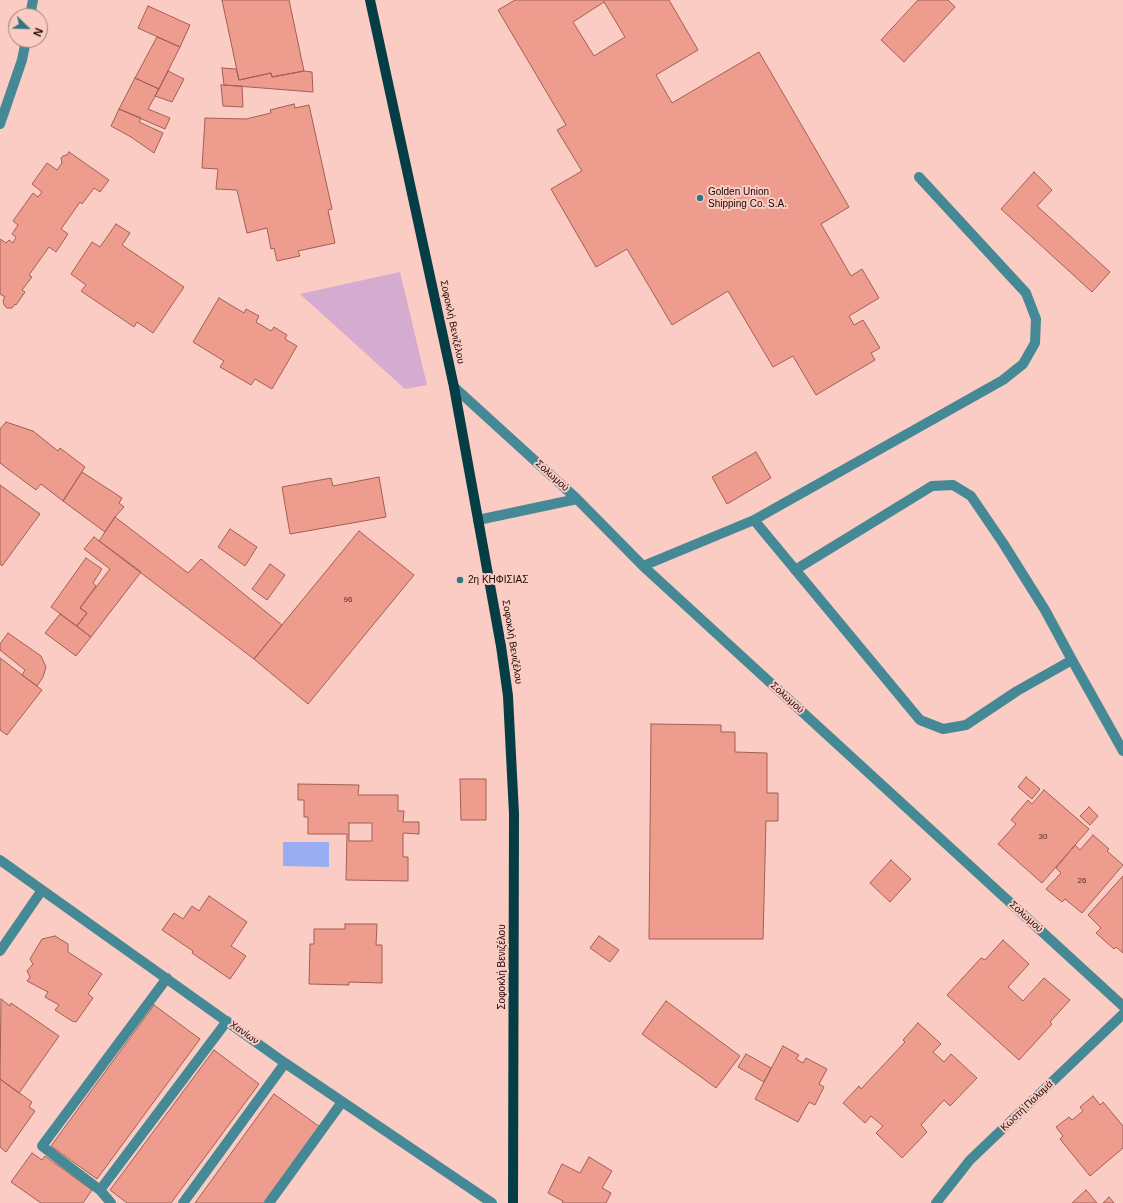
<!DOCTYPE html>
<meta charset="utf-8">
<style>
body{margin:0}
#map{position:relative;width:1123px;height:1203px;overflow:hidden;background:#faccc3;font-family:Arial,sans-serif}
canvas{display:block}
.north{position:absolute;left:8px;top:8px;width:40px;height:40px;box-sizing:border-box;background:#faccc3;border:1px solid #a27d77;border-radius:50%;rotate:113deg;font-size:11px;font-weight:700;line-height:16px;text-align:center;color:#1f0704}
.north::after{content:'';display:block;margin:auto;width:14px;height:18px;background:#2f7682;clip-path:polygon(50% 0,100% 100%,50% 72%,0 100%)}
</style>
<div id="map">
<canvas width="1123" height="1203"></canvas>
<div class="north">N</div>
</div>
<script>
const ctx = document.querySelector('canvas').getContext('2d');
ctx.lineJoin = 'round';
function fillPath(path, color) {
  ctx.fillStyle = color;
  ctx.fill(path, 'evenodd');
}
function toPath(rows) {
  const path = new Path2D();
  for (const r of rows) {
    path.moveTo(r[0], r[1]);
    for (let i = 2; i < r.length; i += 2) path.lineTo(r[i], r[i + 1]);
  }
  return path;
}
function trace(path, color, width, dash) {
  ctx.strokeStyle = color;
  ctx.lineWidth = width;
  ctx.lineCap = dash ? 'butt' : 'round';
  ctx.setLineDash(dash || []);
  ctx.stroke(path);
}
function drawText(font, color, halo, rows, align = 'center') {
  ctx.font = font + ' Arial,sans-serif';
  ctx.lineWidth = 4;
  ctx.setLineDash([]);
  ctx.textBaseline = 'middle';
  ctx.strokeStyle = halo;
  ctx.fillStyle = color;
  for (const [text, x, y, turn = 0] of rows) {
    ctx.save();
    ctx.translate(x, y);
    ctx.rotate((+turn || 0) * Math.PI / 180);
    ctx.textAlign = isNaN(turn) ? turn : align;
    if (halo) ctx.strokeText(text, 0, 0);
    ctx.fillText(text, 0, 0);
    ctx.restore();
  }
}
fillPath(toPath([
 [400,272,427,385,405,389,300,294]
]), '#d5abd0');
fillPath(toPath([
 [283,842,329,842,329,867,283,866]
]), '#99aef2');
const building = toPath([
 [222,0,289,0,304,71,272,77,271,73,239,80,222,0],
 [515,0,669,0,698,50,656,75,672,103,759,52,849,207,821,224,851,276,862,269,879,298,849,316,854,325,863,320,880,348,871,353,875,360,816,395,793,356,773,367,728,291,672,325,627,249,596,267,551,189,582,171,557,130,566,125,498,10,515,0],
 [604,2,625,37,594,56,573,22,604,2],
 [918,0,948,0,955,7,904,62,881,40,918,0],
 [148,6,190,25,180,47,138,28,148,6],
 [157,37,180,47,159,89,135,78,157,37],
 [222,68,236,69,239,80,271,73,272,77,304,71,312,72,313,92,224,85,222,68],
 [168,71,184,79,172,102,155,96,168,71],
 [135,78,159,89,148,109,170,118,165,129,119,109,135,78],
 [221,85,242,86,243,107,223,106,221,85],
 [294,104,295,108,309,105,332,209,328,210,335,243,298,251,300,256,277,261,274,248,271,249,267,228,247,233,237,190,216,189,218,169,202,168,205,118,246,119,271,113,270,110,294,104],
 [119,109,141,118,139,122,163,133,154,153,131,137,111,126,119,109],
 [69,152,109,180,100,192,94,188,82,204,80,202,61,229,68,234,56,252,49,247,29,275,32,277,22,290,25,292,16,305,15,304,12,308,7,308,4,305,3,300,5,297,0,294,0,239,6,243,9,240,13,243,16,237,12,234,18,225,13,221,33,193,38,197,42,192,32,184,47,163,57,170,62,163,61,158,63,156,67,155,69,152],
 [1034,172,1052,190,1037,206,1110,272,1092,292,1001,209,1034,172],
 [116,224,130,233,122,245,184,287,153,333,137,322,134,327,81,291,86,285,71,274,92,242,100,247,116,224],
 [219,298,244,313,246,309,259,316,256,322,271,331,274,327,287,335,285,339,297,346,272,389,255,379,251,385,220,367,224,361,193,342,219,298],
 [6,422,33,431,58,451,60,448,85,467,63,501,41,484,36,490,0,463,0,429,6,422],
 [756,452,771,478,727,504,712,477,756,452],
 [82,472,122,498,119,503,124,507,115,517,105,532,63,501,82,472],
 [379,477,386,517,290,534,282,487,331,478,333,486,379,477],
 [0,485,40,514,2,566,0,564,0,485],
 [115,517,188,573,201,559,282,625,254,659,99,541,115,517],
 [230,529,257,547,245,566,218,547,230,529],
 [359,531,414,575,308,704,254,659,359,531],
 [94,537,141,572,91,637,77,626,87,613,80,608,110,569,84,549,94,537],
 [86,558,102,569,93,583,96,586,80,608,87,613,77,626,51,607,86,558],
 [270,564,285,575,267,600,252,589,270,564],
 [60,614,91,637,76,656,45,633,60,614],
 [8,633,41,656,46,667,43,677,37,686,22,675,25,670,0,650,0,644,8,633],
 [0,658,42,690,7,735,0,730,0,658],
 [651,724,721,725,721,732,735,732,735,752,767,753,767,793,778,793,778,821,766,821,763,939,649,939,651,724],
 [1026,777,1040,789,1032,799,1018,787,1026,777],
 [460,779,486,779,486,820,461,820,460,779],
 [298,784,359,785,358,795,398,795,398,811,404,811,403,822,419,822,419,834,403,833,403,857,408,857,408,881,346,880,347,834,308,834,308,817,304,817,304,800,298,800,298,784],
 [349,823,372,823,372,841,349,841,349,823],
 [1044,790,1089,829,1042,883,998,844,1016,824,1011,820,1028,800,1032,804,1044,790],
 [1089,807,1098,816,1090,825,1080,816,1089,807],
 [1093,835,1109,849,1107,851,1123,865,1082,913,1065,899,1062,902,1046,889,1061,873,1056,868,1075,845,1080,850,1093,835],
 [891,860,911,879,890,902,870,883,891,860],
 [1123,876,1123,953,1116,947,1114,949,1096,933,1101,928,1088,915,1123,876],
 [209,896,247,922,231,946,246,956,230,979,192,953,193,951,162,930,174,913,183,919,192,906,199,911,209,896],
 [345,924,377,924,376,945,382,945,382,983,349,982,349,985,309,984,310,944,314,944,314,929,345,929,345,924],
 [55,936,68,944,68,952,102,974,88,994,93,998,76,1022,72,1021,55,1010,59,1005,45,997,48,992,27,981,30,977,27,971,33,964,30,959,42,939,55,936],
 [599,936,619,950,610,962,590,948,599,936],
 [1003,940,1029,964,1008,987,1023,1001,1044,978,1070,1000,1050,1022,1052,1024,1019,1060,947,995,981,958,985,960,1003,940],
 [1,999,10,1006,11,1003,59,1036,19,1093,0,1079,1,999],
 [666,1001,740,1056,716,1088,642,1034,666,1001],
 [154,1005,200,1039,97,1179,51,1146,154,1005],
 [918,1023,941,1044,933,1052,944,1062,951,1054,977,1078,950,1106,944,1100,921,1125,927,1132,902,1158,876,1133,883,1126,871,1116,865,1123,843,1103,859,1086,861,1089,905,1042,903,1040,918,1023],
 [783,1046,799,1055,796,1059,803,1063,806,1058,827,1069,819,1084,824,1087,815,1105,809,1102,798,1122,755,1099,783,1046],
 [214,1050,259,1084,171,1203,127,1203,110,1190,214,1050],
 [746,1054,771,1068,764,1082,738,1067,746,1054],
 [0,1079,32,1102,29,1107,35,1111,6,1152,0,1147,0,1079],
 [274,1094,320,1127,265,1203,195,1203,274,1094],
 [1093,1096,1100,1105,1103,1102,1123,1126,1123,1148,1090,1176,1060,1139,1063,1136,1056,1127,1069,1117,1072,1120,1083,1111,1080,1107,1093,1096],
 [32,1153,42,1160,45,1156,92,1190,83,1203,41,1203,11,1182,32,1153],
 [589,1157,612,1171,602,1188,611,1193,606,1203,562,1203,563,1201,548,1193,562,1164,580,1173,589,1157],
 [1086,1190,1097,1203,1072,1203,1086,1190],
 [1109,1197,1114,1203,1103,1203,1109,1197]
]);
fillPath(building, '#ee9c8e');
trace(building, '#a25f54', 1);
trace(toPath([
 [30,16,33,0],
 [0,124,22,60,26,40],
 [454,387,577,499,643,566,1123,1006],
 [478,520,577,499],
 [754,520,920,720,943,729,966,725,1017,691,1072,660,1045,610,1003,543,971,496,953,485,932,486,795,570],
 [643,566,754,520,1003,380,1023,364,1035,343,1036,319,1026,293,919,177],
 [1072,660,1123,751],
 [0,860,285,1063,492,1203],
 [0,951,42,890],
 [100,1190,42,1146,167,978],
 [111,1203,100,1190,227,1021],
 [183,1203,285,1063],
 [269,1203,342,1102],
 [936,1203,970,1160,1123,1014]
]), '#448995', 10);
trace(toPath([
 [370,0,454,387,501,646,508,696,514,814,513,1203]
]), '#053d45', 10);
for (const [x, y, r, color] of [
 [700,198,4,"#2f7682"],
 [460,580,4,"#2f7682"]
]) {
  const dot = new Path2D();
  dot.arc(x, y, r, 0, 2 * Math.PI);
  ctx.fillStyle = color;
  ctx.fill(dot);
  trace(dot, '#faccc3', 1.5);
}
drawText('8px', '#532c26', null, [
 ["96",348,600],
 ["30",1043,837],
 ["26",1082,881]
]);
drawText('10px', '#1f0704', '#faccc3', [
 ["Golden Union",708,192],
 ["Shipping Co. S.A.",708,204],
 ["2η ΚΗΦΙΣΙΑΣ",468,580]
], 'left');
drawText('10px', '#1f0704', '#faccc3', [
 ["Σοφοκλή Βενιζέλου",452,322,78],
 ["Σολωμού",552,476,42],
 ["Σοφοκλή Βενιζέλου",512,642,81],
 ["Σολωμού",787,698,42],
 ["Σολωμού",1026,917,42],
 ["Σοφοκλή Βενιζέλου",502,967,-90],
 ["Χανίων",244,1033,35],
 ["Κωστή Παλαμά",1027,1106,-44]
]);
</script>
